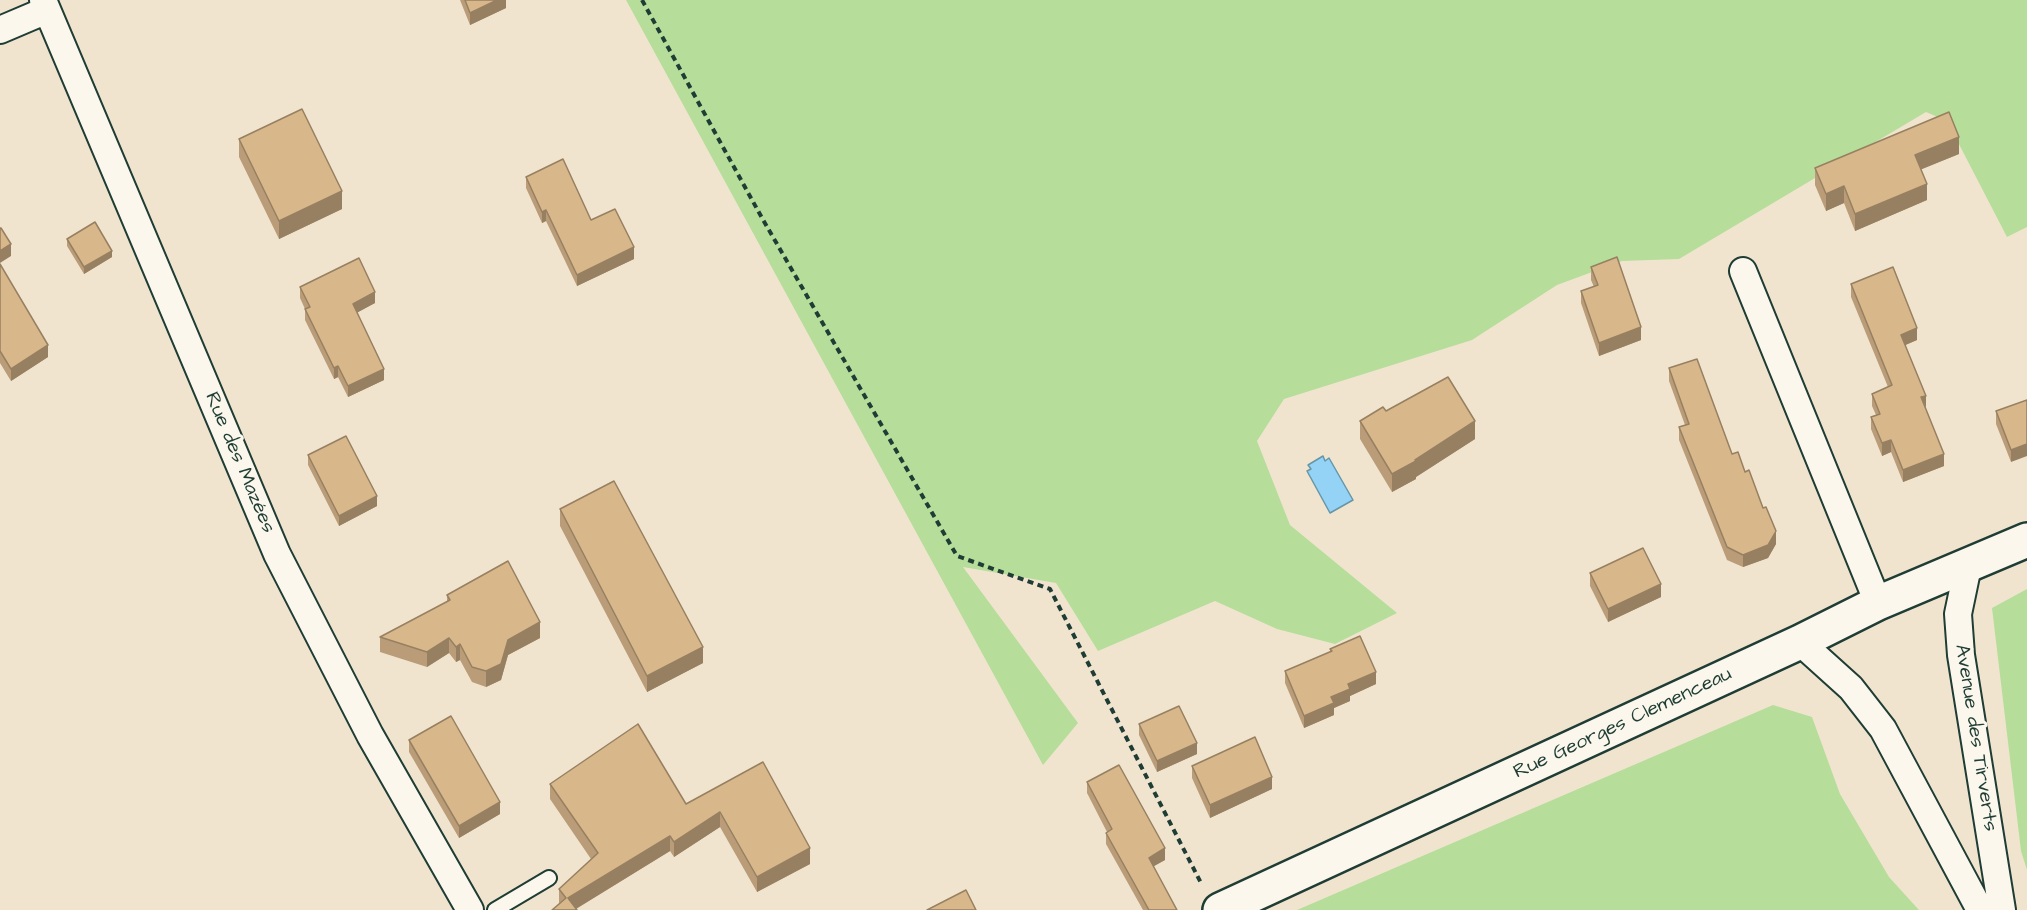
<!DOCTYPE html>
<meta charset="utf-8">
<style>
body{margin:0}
canvas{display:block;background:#f0e4cf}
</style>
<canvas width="2027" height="910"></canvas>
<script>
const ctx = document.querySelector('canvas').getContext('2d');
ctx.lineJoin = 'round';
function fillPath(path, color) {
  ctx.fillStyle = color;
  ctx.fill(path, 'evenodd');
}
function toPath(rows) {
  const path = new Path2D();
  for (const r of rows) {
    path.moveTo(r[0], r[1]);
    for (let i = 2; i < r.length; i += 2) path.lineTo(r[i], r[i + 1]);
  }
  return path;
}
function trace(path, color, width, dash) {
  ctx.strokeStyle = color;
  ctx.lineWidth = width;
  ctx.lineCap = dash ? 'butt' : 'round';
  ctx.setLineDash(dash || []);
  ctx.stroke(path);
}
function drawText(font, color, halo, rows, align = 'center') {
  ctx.font = font + ' "Architects Daughter",sans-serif';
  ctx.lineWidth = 6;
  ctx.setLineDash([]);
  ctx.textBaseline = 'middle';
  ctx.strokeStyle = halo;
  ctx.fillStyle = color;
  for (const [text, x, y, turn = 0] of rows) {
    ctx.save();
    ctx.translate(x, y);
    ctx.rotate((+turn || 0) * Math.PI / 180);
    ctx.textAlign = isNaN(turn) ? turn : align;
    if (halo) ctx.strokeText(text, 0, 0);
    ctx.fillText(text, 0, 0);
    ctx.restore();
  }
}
fillPath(toPath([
 [626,0,2027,0,2027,227,2007,237,1947,121,1926,112,1679,259,1622,261,1557,285,1472,340,1284,399,1257,441,1290,525,1397,613,1335,644,1277,629,1215,601,1098,651,1056,583,963,567,1078,723,1043,765],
 [2027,589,2027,870,2021,851,1992,608],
 [1773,705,1812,717,1840,794,1889,877,1919,910,1297,910]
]), '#b6de9a');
const water = toPath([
 [1323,456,1325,461,1329,458,1353,500,1330,513,1307,471,1311,469,1308,465,1323,456]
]);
fillPath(water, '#94d3f5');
trace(water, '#6597a8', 1.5);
const lane = toPath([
 [495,910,549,878]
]);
const street = toPath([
 [43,0,277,554,370,735,470,910],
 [0,30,47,10],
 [1743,271,1878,603],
 [1968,566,1958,614,1961,655,2002,910],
 [1800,642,1851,688,1883,729,1980,910]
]);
const secondary = toPath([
 [1220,910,1800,642,1878,603,2027,540]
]);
trace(lane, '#1f3d34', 18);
trace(street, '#1f3d34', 30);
trace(secondary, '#1f3d34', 38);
trace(toPath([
 [642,0,762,218,957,556,1050,589,1201,883]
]), '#1f3d34', 4, [6, 4.5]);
trace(lane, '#fbf7ec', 14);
trace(street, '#fbf7ec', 26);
trace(secondary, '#fbf7ec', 33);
fillPath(toPath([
 [460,0,506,0,506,8,470,25],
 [239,139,342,209,279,239,239,157],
 [1959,154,1921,169,1927,200,1855,231,1844,203,1826,211,1815,185,1815,168],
 [526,177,591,220,634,259,577,286,546,221,542,223,526,188],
 [67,239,112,257,84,274,67,246],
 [0,264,48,357,11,381,0,363],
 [1591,267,1641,340,1599,356,1581,303,1581,291,1594,287,1591,280],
 [1851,284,1917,340,1905,345,1944,466,1903,482,1891,452,1882,456,1871,429,1871,417,1876,415,1872,406,1872,394,1888,387,1851,297],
 [300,287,375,303,357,312,384,380,348,397,338,377,334,379,305,320,305,309,300,298],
 [1669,368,1745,472,1776,544,1768,558,1743,567,1727,560,1679,440,1679,427,1685,425,1669,381],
 [2027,400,2011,462,1996,424,1996,411],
 [1386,411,1475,439,1416,477,1416,479,1392,492,1360,439,1360,421],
 [308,455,377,506,339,526,308,465],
 [560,509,703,663,647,692,560,526],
 [1590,573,1661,597,1608,622,1590,586],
 [447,595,540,638,508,655,501,680,486,687,472,682,460,660,456,662,449,653,427,667,380,652,380,637,447,602],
 [1330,649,1376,684,1350,696,1350,701,1334,708,1334,715,1304,728,1285,683,1285,671,1330,652],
 [1139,724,1197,754,1157,772,1139,735],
 [409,740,500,814,459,838,409,752],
 [763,762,810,864,757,892,720,827,674,857,670,851,576,909,559,904,559,889,591,859,550,799,550,784,686,804],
 [1192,766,1272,789,1210,818,1192,778],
 [1087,782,1165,860,1153,866,1177,910,1143,910,1106,844,1106,833,1107,832,1087,793]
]), '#ba9d78');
fillPath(toPath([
 [497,0,506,0,506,8,470,25,470,13],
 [1959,137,1959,154,1915,172,1915,155],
 [1927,184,1927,200,1855,231,1855,214],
 [1844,186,1844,203,1826,211,1826,194],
 [342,191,342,209,279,239,279,221],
 [546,210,546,221,542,223,542,212],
 [11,244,11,256,0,263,0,251],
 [634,247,634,259,577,286,577,275],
 [112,251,112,257,84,274,84,267],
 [375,292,375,303,353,315,353,304],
 [1641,327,1641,340,1599,356,1599,343],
 [1917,328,1917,340,1901,347,1901,335],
 [48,345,48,357,11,381,11,369],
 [338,366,338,377,334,379,334,368],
 [384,369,384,380,348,397,348,386],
 [1926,396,1926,408,1921,397],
 [1475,421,1475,439,1416,477,1416,479,1392,492,1392,474],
 [1891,440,1891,452,1882,456,1882,443],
 [2027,444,2027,456,2011,462,2011,450],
 [1944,454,1944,466,1903,482,1903,470],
 [377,496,377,506,339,526,339,516],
 [1776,531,1776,544,1768,558,1743,567,1743,555],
 [1661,584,1661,597,1608,622,1608,609],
 [540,622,540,638,508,655,501,680,486,687,486,671,508,640],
 [449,638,449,653,427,667,427,652],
 [460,644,460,660,456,662,456,647],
 [703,647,703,663,647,692,647,676],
 [1376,672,1376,684,1350,696,1350,701,1334,708,1334,715,1304,728,1304,716,1348,684],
 [1197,743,1197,754,1157,772,1157,761],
 [1272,777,1272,789,1210,818,1210,805],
 [500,802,500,814,459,838,459,826],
 [720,812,720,827,674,857,674,842],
 [670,836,670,851,574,910,568,898],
 [810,848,810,864,757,892,757,877],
 [1165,848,1165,860,1149,869,1149,858]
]), '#978061');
const building = toPath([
 [465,0,497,0,470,13,465,0],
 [302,109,342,191,279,221,239,139,302,109],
 [1949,112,1959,137,1915,155,1927,184,1855,214,1844,186,1826,194,1815,168,1949,112],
 [563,159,591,220,615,209,634,247,577,275,546,210,542,212,526,177,563,159],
 [95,222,112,251,84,267,67,239,95,222],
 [0,228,1,228,11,244,0,251,0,228],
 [1617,257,1641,327,1599,343,1581,291,1598,285,1591,267,1617,257],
 [359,258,375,292,353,304,384,369,348,386,338,366,334,368,305,309,310,307,300,287,359,258],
 [0,264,48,345,11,369,0,351,0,264],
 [1893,267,1917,328,1901,335,1926,396,1921,397,1944,454,1903,470,1891,440,1882,443,1871,417,1880,414,1872,394,1892,385,1851,284,1893,267],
 [1697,359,1732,454,1738,452,1745,472,1749,470,1763,508,1766,507,1776,531,1768,545,1743,555,1727,547,1679,427,1689,424,1669,368,1697,359],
 [1448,377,1475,421,1415,460,1416,461,1392,474,1360,421,1383,407,1386,411,1448,377],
 [2027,400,2027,444,2011,450,1996,411,2027,400],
 [346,436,377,496,339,516,308,455,346,436],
 [614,481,703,647,647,676,560,509,614,481],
 [1643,548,1661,584,1608,609,1590,573,1643,548],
 [508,561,540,622,508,640,501,664,486,671,472,667,460,644,456,647,449,638,427,652,380,637,450,600,447,595,508,561],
 [1360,636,1376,672,1348,684,1350,689,1331,697,1334,703,1304,716,1285,671,1332,651,1330,649,1360,636],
 [1179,706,1197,743,1157,761,1139,724,1179,706],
 [451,716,500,802,459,826,409,740,451,716],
 [638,724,686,804,763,762,810,848,757,877,720,812,674,842,670,836,568,898,577,910,552,910,566,898,559,889,598,853,550,784,638,724],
 [1255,737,1272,777,1210,805,1192,766,1255,737],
 [1119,765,1165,848,1149,858,1177,910,1149,910,1106,833,1112,829,1087,782,1119,765],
 [966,890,976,910,927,910,966,890]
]);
fillPath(building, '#d8b78b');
trace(building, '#978061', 1.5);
drawText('20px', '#1f3d34', '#fbf7ec', [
 ["Rue des Mazées",239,463,67],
 ["Rue Georges Clemenceau",1623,724,-25],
 ["Avenue des Tirverts",1975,738,81]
]);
</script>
